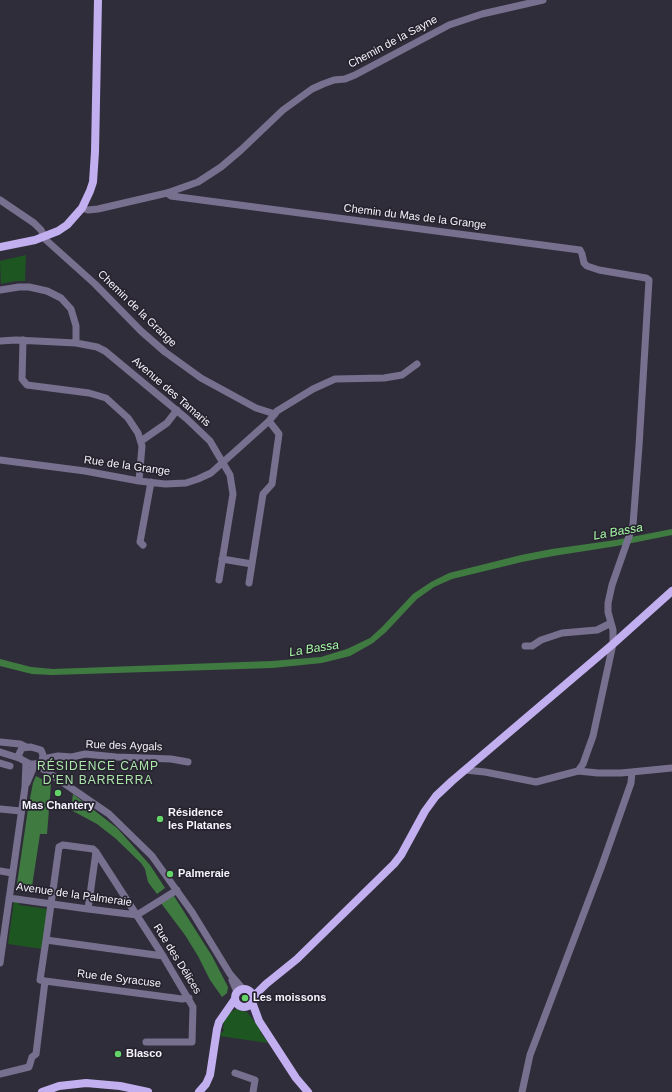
<!DOCTYPE html>
<meta charset="utf-8">
<style>
body{margin:0}
canvas{display:block;background:#302d3a}
</style>
<canvas width="672" height="1092"></canvas>
<script>
const ctx = document.querySelector('canvas').getContext('2d');
ctx.lineJoin = 'round';
function fillPath(path, color) {
  ctx.fillStyle = color;
  ctx.fill(path, 'evenodd');
}
function toPath(rows) {
  const path = new Path2D();
  for (const r of rows) {
    if (r.length === 3) {
      path.moveTo(r[0] + r[2], r[1]);
      path.arc(r[0], r[1], r[2], 0, 2 * Math.PI);
      continue;
    }
    path.moveTo(r[0], r[1]);
    for (let i = 2; i < r.length; i += 2) path.lineTo(r[i], r[i + 1]);
  }
  return path;
}
function trace(path, color, width, dash) {
  ctx.strokeStyle = color;
  ctx.lineWidth = width;
  ctx.lineCap = dash ? 'butt' : 'round';
  ctx.setLineDash(dash || []);
  ctx.stroke(path);
}
function drawText(font, color, halo, rows, align = 'center') {
  ctx.font = font + ' Helvetica,sans-serif';
  ctx.lineWidth = 3.5;
  ctx.setLineDash([]);
  ctx.textBaseline = 'middle';
  ctx.strokeStyle = halo;
  ctx.fillStyle = color;
  for (const [text, x, y, turn = 0] of rows) {
    ctx.save();
    ctx.translate(x, y);
    ctx.rotate((+turn || 0) * Math.PI / 180);
    ctx.textAlign = isNaN(turn) ? turn : align;
    if (halo) ctx.strokeText(text, 0, 0);
    ctx.fillText(text, 0, 0);
    ctx.restore();
  }
}
fillPath(toPath([
 [26,255,25,281,15,281,1,284,0,261],
 [14,901,19,902,19,905,48,909,42,949,8,944],
 [236,1009,247,1012,262,1031,260,1032,268,1043,220,1036,221,1033,224,1031,223,1028,224,1024,221,1023,231,1012]
]), '#1e5621');
fillPath(toPath([
 [672,529,672,535,617,546,553,556,522,562,452,579,434,587,417,599,386,632,373,643,350,656,322,663,272,668,52,675,32,674,0,666,0,659,31,667,53,669,272,661,321,657,347,649,370,638,382,627,413,594,431,582,449,573,521,555,552,549,616,540],
 [36,776,51,784,47,834,40,834,31,893,20,891,17,884,28,809,33,783],
 [73,794,117,828,150,865,165,888,157,894,148,882,145,869,141,863,115,838,97,824,71,810],
 [174,896,212,956,228,987,227,993,222,997,210,980,198,956,185,935,161,903]
]), '#3f7b40');
trace(toPath([
 [167,193,171,196,580,250,582,254,584,263,587,266,599,270,646,278,649,280,639,446,633,525,612,585,608,603,608,612,613,630,613,644,593,736,583,764,578,771,536,782,485,772,465,770],
 [0,200,34,223,41,230,46,240,95,284,141,331,165,352,201,378,256,408,275,414],
 [82,208,88,210,98,209,167,193,198,182,221,167,241,150,283,110,312,89,323,84,334,80,345,79,355,75,449,25,482,14,543,0],
 [0,290,19,287,29,287,47,291,61,298,71,309,76,326,76,343],
 [23,340,22,379,27,385,89,393,106,398,128,418,138,433,142,446,139,481],
 [0,341,16,340,76,343,97,347,105,351,187,419,210,441,230,475,233,494,219,580],
 [141,441,167,423,177,410],
 [0,460,85,471,139,481,165,484,186,483,198,479,211,473,269,421,277,411,313,389,335,379,384,378,402,375,417,364],
 [143,545,140,542,151,482],
 [222,559,252,564],
 [249,583,263,494,272,484,279,434,269,421],
 [525,646,532,646,541,640,562,633,597,630,611,623],
 [0,742,20,744,26,747],
 [0,752,19,758,30,764,35,764,40,763],
 [19,758,19,754,22,748,31,747,41,750,43,755,42,761],
 [43,759,58,756,72,757,85,754,116,757,171,759,188,762],
 [0,763,10,766],
 [36,764,109,814,152,856,192,912,230,974,243,989],
 [578,771,598,773,621,773,672,768],
 [27,783,35,764],
 [0,809,21,811],
 [0,871,12,873],
 [9,898,88,909,137,915,177,890],
 [88,909,96,852],
 [0,963,25,787,26,763],
 [232,980,237,992],
 [45,981,182,999,189,998],
 [146,1042,192,1042,193,1007,163,956,96,852,93,849,63,845,59,847,46,940,163,956],
 [235,1073,255,1080,253,1092],
 [0,1074,29,1067,32,1057,36,1054,45,981,40,980,46,940],
 [522,1092,530,1055,601,868,631,783,632,772]
]), '#78708f', 7);
trace(toPath([
 [0,247,35,240,58,231,67,225,82,208,90,191,93,182,95,152,98,0],
 [244,998,9],
 [253,997,266,984,297,959,394,864,401,855,425,811,436,796,452,781,613,644,672,591],
 [252,1002,259,1021,296,1078,308,1092],
 [42,1092,59,1086,86,1083,120,1086,148,1092],
 [199,1092,206,1084,210,1075,217,1029,219,1022,235,999]
]), '#c2aff0', 8);
for (const [x, y, r, color] of [
 [58,793,4,"#64d468"],
 [160,819,4,"#64d468"],
 [170,874,4,"#64d468"],
 [245,998,4,"#64d468"],
 [118,1054,4,"#64d468"]
]) {
  const dot = new Path2D();
  dot.arc(x, y, r, 0, 2 * Math.PI);
  ctx.fillStyle = color;
  ctx.fill(dot);
  trace(dot, '#26232f', 1.5);
}
drawText('11px', '#f5f3fb', '#26232f', [
 ["Chemin de la Sayne",393,42,-28],
 ["Chemin du Mas de la Grange",415,217,7],
 ["Chemin de la Grange",137,309,44],
 ["Avenue des Tamaris",171,392,41],
 ["Rue de la Grange",127,466,8],
 ["Rue des Aygals",124,746,2],
 ["Avenue de la Palmeraie",74,895,8],
 ["Rue des Délices",177,959,58],
 ["Rue de Syracuse",119,979,7]
]);
drawText('bold 11px', '#f5f3fb', '#26232f', [
 ["Mas Chantery",58,806,"center"],
 ["Résidence",168,813],
 ["les Platanes",168,826],
 ["Palmeraie",178,874],
 ["Les moissons",253,998],
 ["Blasco",126,1054]
], 'left');
drawText('italic 12px', '#a8fba7', '#26232f', [
 ["La Bassa",618,532,-10],
 ["La Bassa",314,649,-9]
]);
ctx.letterSpacing = '1px';
drawText('12px', '#ace6ab', '#26232f', [
 ["RÉSIDENCE CAMP",98,767],
 ["D'EN BARRERRA",98,781]
]);
ctx.letterSpacing = '0px';
</script>
